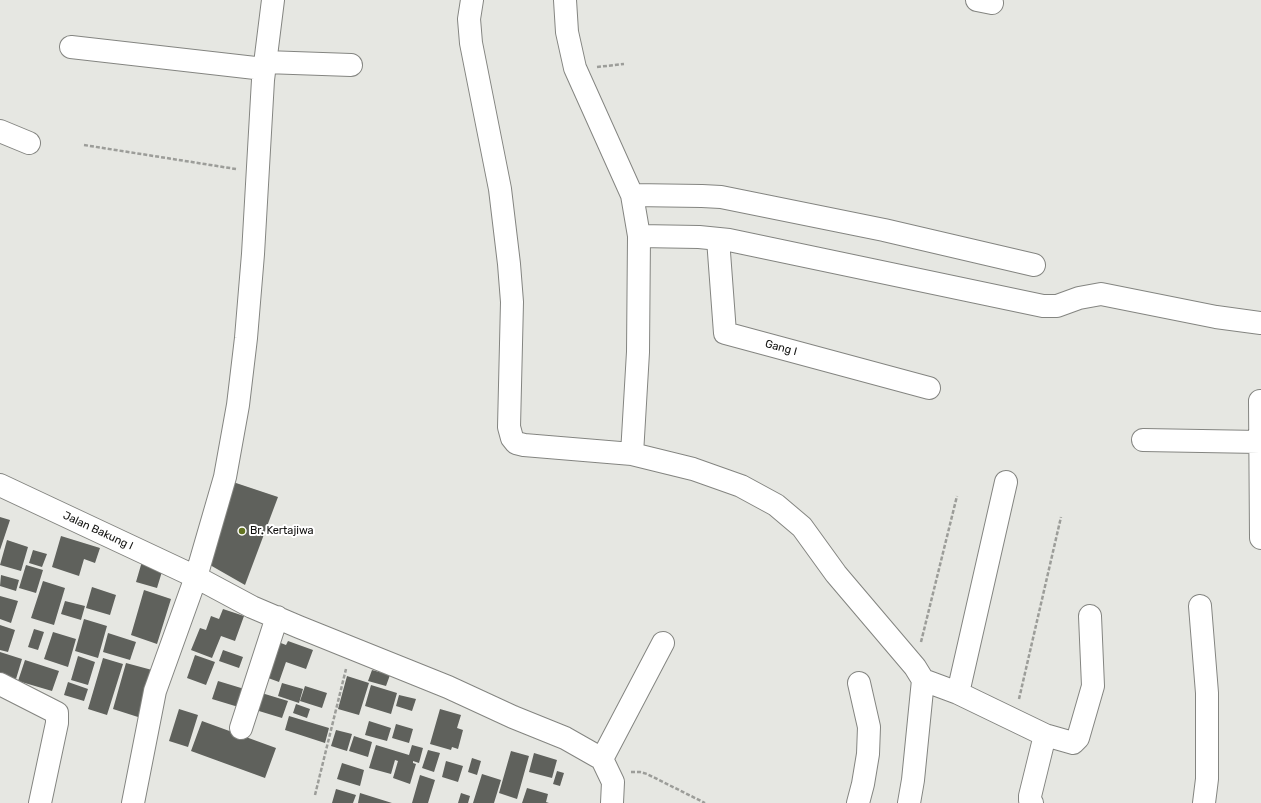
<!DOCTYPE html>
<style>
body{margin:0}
canvas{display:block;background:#e6e7e2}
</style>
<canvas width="1261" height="803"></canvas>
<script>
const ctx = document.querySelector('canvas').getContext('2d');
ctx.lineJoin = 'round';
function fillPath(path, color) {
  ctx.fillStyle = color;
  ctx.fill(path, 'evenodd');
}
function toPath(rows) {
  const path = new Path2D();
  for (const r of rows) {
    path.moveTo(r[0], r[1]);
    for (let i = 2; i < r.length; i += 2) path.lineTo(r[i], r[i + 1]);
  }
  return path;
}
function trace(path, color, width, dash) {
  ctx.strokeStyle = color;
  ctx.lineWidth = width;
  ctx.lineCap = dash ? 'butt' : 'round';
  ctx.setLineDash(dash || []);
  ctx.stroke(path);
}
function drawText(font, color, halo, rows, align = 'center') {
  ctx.font = font + ' Rubik,sans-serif';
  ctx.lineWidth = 4;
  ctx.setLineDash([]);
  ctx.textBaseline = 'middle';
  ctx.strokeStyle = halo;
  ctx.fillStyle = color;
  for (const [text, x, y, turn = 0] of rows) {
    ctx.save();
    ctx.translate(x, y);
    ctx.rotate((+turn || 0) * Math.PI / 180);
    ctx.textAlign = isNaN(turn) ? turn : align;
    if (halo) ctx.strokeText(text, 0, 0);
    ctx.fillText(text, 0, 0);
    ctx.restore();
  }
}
fillPath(toPath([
 [233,482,278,497,245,585,210,565],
 [0,517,10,520,0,550],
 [61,536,100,548,95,563,84,559,79,576,52,567],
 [7,540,28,547,21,571,0,565],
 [33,550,47,554,42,567,29,563],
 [143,558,164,565,157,588,136,582],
 [26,565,43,570,36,593,19,588],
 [1,575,19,580,16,591,0,586],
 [43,581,65,588,54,625,31,618],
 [92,587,116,595,110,615,86,608],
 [144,590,171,599,157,644,131,635],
 [0,596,18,601,11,623,0,619],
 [65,601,85,606,81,620,61,614],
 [223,609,244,616,235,641,221,636,212,658,191,650,200,628,206,630,211,616,219,619],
 [84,619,107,626,98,658,75,651],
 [0,625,15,630,8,652,0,650],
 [34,629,44,632,38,650,28,647],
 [53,632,76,639,68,667,44,659],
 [108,633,136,642,130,660,103,652],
 [273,640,286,645,288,641,313,650,306,669,286,662,279,682,260,675],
 [223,650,243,657,239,668,219,661],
 [0,652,22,659,16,679,0,674],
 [195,655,215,662,206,685,187,678],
 [78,656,95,662,88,685,71,680],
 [103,658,123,664,107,715,88,709],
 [25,660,59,671,52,691,18,681],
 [126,663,152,670,138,717,113,709],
 [372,670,390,675,386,686,368,681],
 [347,676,369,683,359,715,338,709],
 [218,681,251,691,245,709,212,699],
 [68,682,88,689,84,701,64,695],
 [282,683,303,689,299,703,278,696],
 [371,685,397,693,391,714,365,706],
 [305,686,327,693,322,708,300,701],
 [255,691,288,701,282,718,249,708],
 [399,695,416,699,412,711,396,706],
 [296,704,310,709,307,718,293,713],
 [179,709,198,715,188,747,169,741],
 [440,709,461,715,457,728,463,730,458,749,452,747,451,750,430,744],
 [289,716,329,728,325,743,285,730],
 [202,721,276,748,265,778,191,751],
 [369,721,391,728,387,741,365,735],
 [396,724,413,729,409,743,392,738],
 [336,730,352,734,347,751,331,746],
 [354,736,372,742,368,757,349,751],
 [376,745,409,755,412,745,423,748,419,763,413,761,413,763,416,764,410,784,393,778,398,761,395,760,391,774,369,768],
 [428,750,440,753,434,772,422,768],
 [511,751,529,756,517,799,499,793],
 [534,753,557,760,552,778,529,772],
 [472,758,481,761,477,775,468,772],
 [446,761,463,766,458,782,442,777],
 [342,763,364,770,360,786,337,779],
 [557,771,564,773,560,786,553,784],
 [482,774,501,780,494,803,473,803],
 [420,775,435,780,428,803,412,803],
 [527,788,548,794,546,802,549,803,522,803],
 [336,789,356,795,353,803,332,803],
 [360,793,392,803,358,803],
 [461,793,470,796,468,803,458,803]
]), '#5f615c');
const minor = toPath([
 [273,0,263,80,253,254,246,338,238,405,225,477,196,577,252,607,299,627,448,687,513,717,565,738,602,759,613,782,612,803],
 [472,0,469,19,471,43,500,189,509,264,512,302,509,427,512,438,516,443,524,445,632,454,693,469,741,486,776,505,802,527,836,574,915,667,923,680,913,780,909,803],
 [565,0,567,32,575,68,632,195,639,236,638,352,632,454],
 [977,0,992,3],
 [71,47,264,69],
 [265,62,351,65],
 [0,131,29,143],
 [632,195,702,196,721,197,884,230,1034,265],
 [639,236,699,237,729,240,1043,306,1057,306,1079,298,1101,294,1216,317,1261,323],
 [718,239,725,333,929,388],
 [1260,401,1261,538],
 [1143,440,1260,442],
 [0,485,196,577,155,691,133,803],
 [1200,606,1207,693,1207,779,1204,803],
 [923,680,958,693,1045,735,1030,796,1030,800,1032,803],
 [0,684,57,713,57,723,40,803],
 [958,693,1006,482],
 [241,728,277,617],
 [1045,735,1073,743,1078,738,1093,686,1090,616],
 [602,759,663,643],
 [858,803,863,784,868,754,869,727,859,683]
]);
trace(minor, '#848581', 24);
trace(toPath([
 [597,67,624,64],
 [84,145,236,169],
 [921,642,957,496],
 [1019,699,1061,517],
 [631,772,640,772,647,774,705,803],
 [315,795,346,669]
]), '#9c9d99', 2.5, [4, 2]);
trace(minor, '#fff', 22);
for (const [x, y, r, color] of [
 [242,531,4,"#637321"]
]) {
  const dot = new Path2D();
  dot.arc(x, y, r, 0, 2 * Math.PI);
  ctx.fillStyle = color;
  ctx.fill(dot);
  trace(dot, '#fff', 1.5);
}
drawText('11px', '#10100e', '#fff', [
 ["Gang I",781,348,15],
 ["Jalan Bakung I",98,531,25]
]);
drawText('11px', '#10100e', '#fff', [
 ["Br. Kertajiwa",250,531]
], 'left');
</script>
